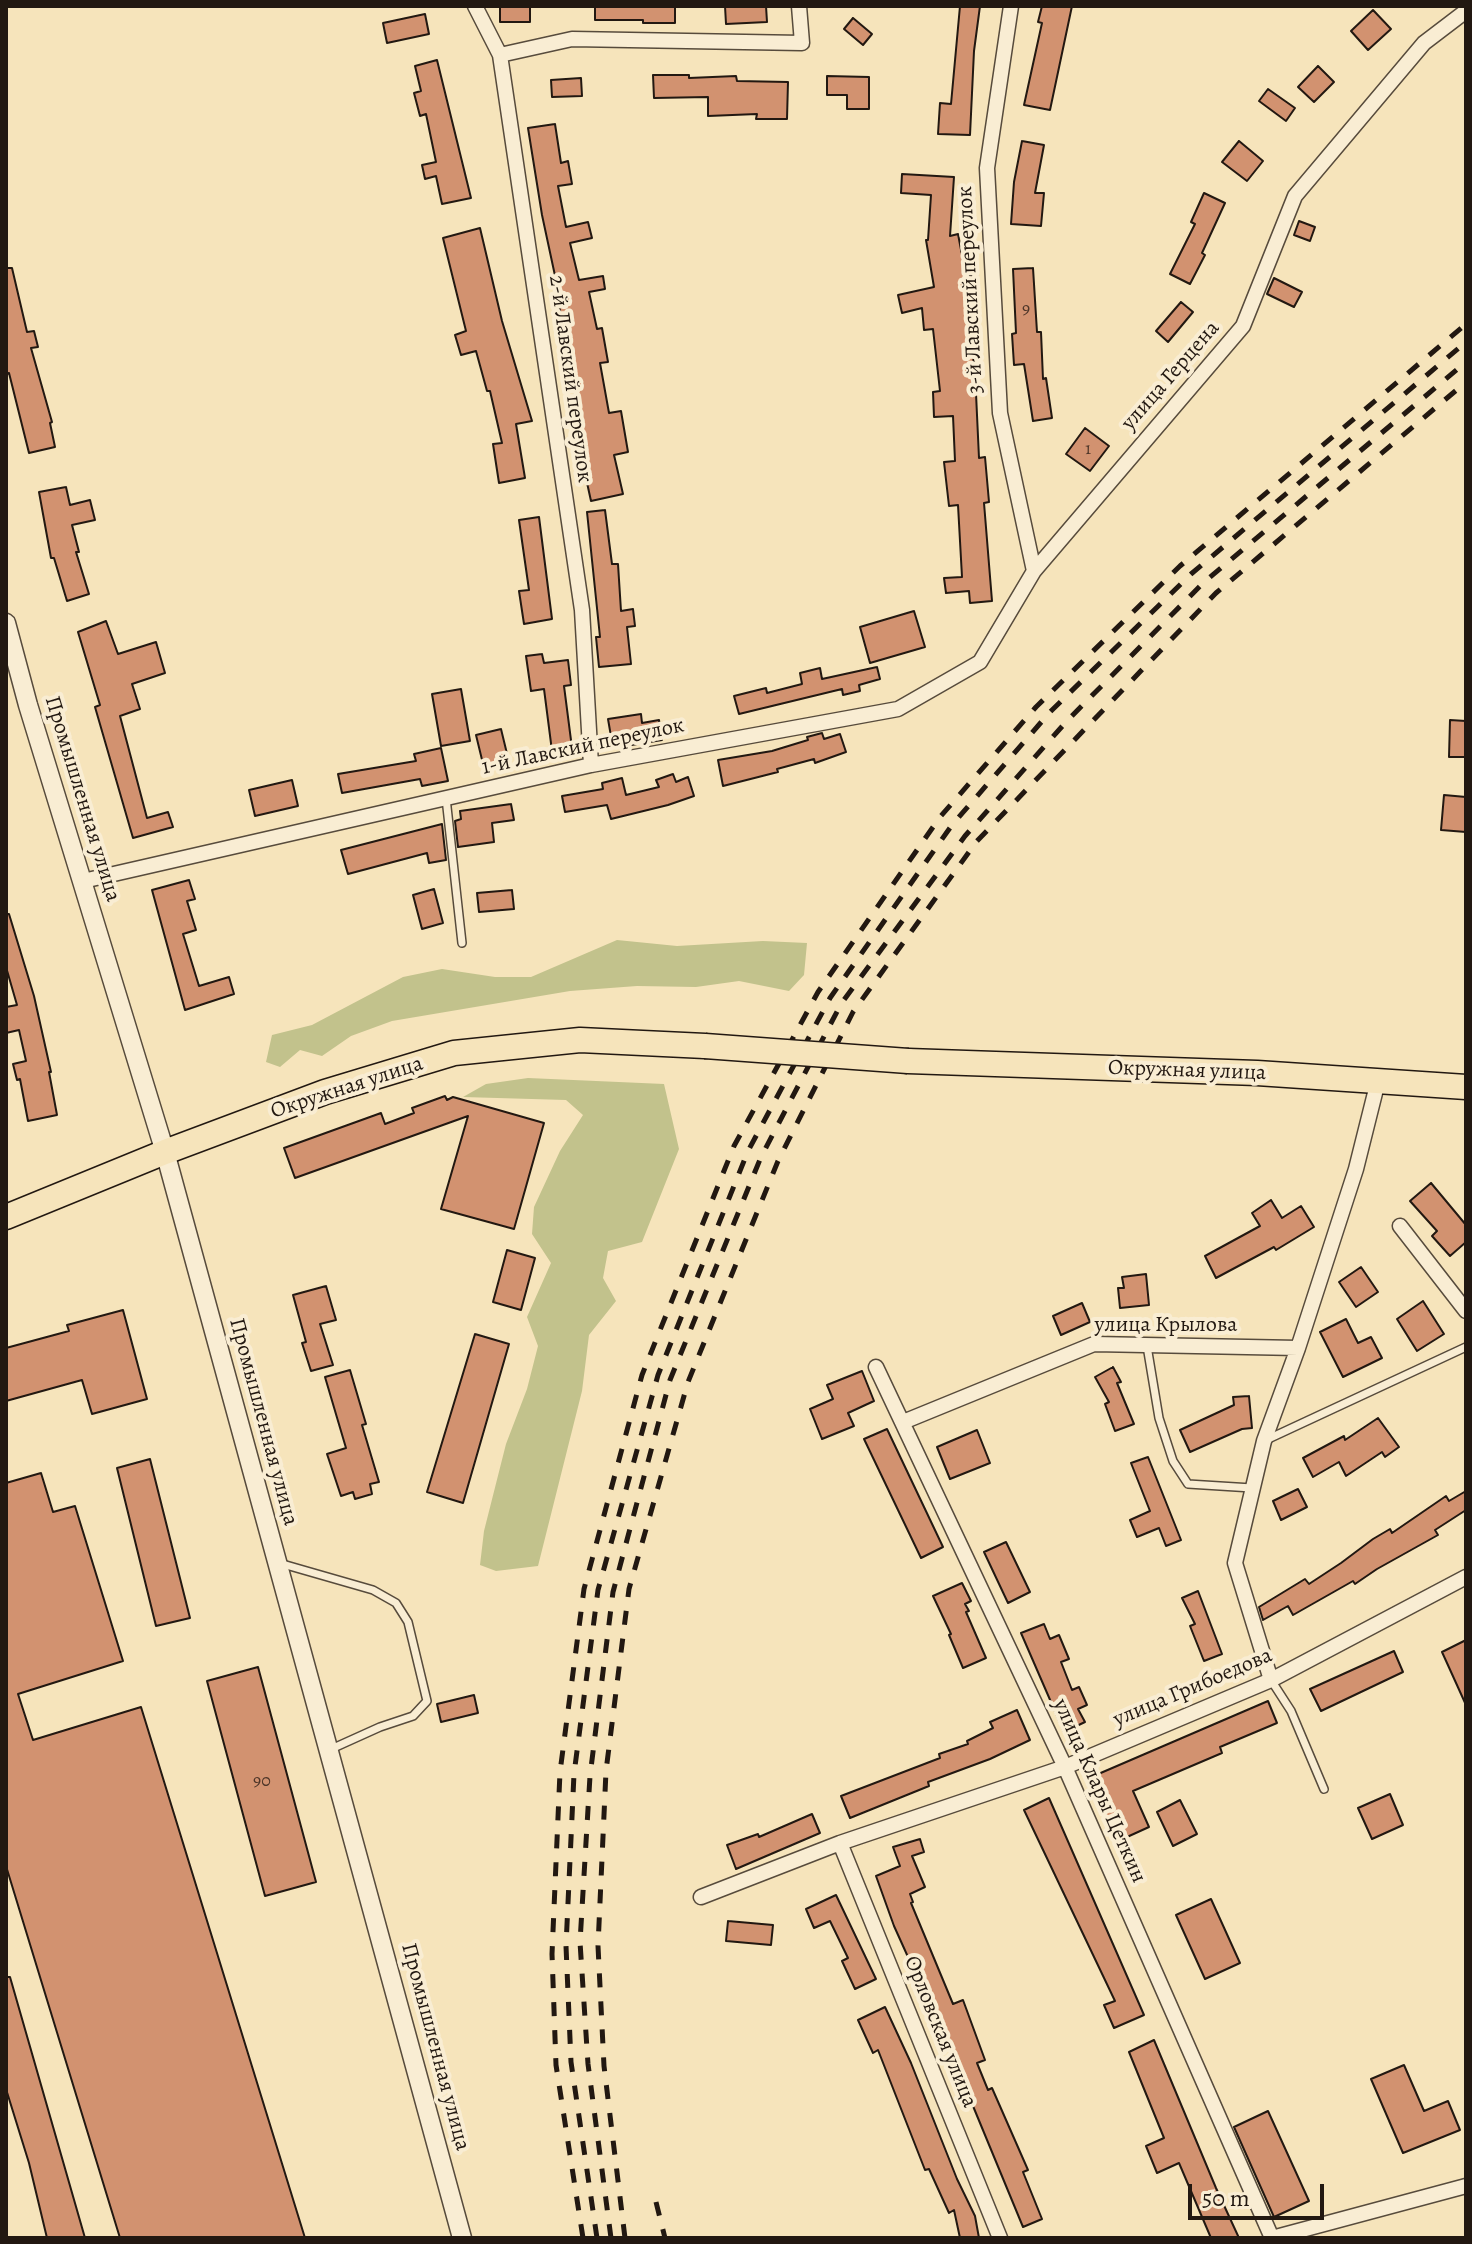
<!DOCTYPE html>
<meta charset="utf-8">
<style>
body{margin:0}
#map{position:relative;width:1472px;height:2244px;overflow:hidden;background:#f6e4bb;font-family:Alegreya,serif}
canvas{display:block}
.frame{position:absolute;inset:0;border:8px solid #221811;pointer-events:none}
.scale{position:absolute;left:1188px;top:2184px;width:136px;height:36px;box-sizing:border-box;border:4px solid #221811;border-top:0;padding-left:10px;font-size:24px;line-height:28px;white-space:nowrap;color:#221811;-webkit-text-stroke:6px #f9edd3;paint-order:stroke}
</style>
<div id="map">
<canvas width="1472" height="2244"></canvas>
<div class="frame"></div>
<div class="scale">50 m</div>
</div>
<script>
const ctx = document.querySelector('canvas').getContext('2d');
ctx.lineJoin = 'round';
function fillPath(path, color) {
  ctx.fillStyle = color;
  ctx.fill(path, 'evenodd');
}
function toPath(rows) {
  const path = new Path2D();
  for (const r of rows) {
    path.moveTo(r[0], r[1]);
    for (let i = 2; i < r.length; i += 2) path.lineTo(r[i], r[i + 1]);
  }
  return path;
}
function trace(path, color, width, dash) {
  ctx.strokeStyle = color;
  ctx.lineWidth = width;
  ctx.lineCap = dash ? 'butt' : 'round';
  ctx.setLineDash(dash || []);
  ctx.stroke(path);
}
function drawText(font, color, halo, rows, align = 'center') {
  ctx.font = font + ' Alegreya,serif';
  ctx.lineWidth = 8;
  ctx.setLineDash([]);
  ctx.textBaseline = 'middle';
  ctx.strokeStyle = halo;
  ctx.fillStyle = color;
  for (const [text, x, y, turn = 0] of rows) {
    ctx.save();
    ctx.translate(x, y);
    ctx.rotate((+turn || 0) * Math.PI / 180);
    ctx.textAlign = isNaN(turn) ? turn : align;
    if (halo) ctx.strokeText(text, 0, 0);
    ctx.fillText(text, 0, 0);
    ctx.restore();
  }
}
fillPath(toPath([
 [617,940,677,946,763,941,807,943,804,975,789,991,739,981,696,987,637,986,570,991,392,1021,351,1036,322,1056,300,1050,280,1067,266,1062,272,1035,312,1025,403,977,442,969,495,977,531,977],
 [528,1078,664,1084,679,1149,642,1242,608,1251,603,1278,616,1301,589,1335,582,1391,538,1566,496,1571,480,1565,484,1531,506,1444,527,1389,538,1346,527,1317,551,1263,532,1234,534,1207,560,1151,583,1115,566,1100,463,1097,486,1084]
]), '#c2c28c');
const building = toPath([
 [500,6,530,6,530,22,500,22,500,6],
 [595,6,675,6,675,23,643,23,643,20,595,20,595,6],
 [725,6,766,6,767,22,726,24,725,6],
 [960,6,980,6,974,51,970,135,938,134,940,103,951,104,960,6],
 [1042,6,1072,6,1050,110,1024,105,1042,23,1038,22,1042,6],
 [1373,10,1391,29,1368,50,1351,31,1373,10],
 [425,14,429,34,387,43,383,23,425,14],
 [853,18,872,34,863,45,844,29,853,18],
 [437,60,471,198,442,204,436,176,425,179,422,165,436,162,426,114,420,116,414,93,421,91,415,66,437,60],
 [1318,66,1334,82,1314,102,1298,87,1318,66],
 [653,75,689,75,689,78,736,76,737,81,788,82,787,119,756,119,757,114,708,116,708,97,654,98,653,75],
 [827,76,869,77,869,109,847,109,847,95,827,95,827,76],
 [581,78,582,96,552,97,551,80,581,78],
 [1268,89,1295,108,1286,121,1259,101,1268,89],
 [555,124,561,163,568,161,572,184,558,186,566,227,588,222,592,238,570,243,579,280,603,276,605,289,589,292,597,329,602,328,608,362,600,363,609,413,621,411,628,452,614,455,623,494,591,501,584,469,586,469,573,382,575,382,564,315,561,316,555,285,557,285,542,215,528,128,555,124],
 [1022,141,1044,145,1035,193,1044,193,1041,226,1011,224,1014,182,1022,141],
 [1239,141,1263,161,1247,181,1222,162,1239,141],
 [902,174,954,177,950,236,958,234,966,276,972,275,974,293,965,294,975,372,979,458,985,457,989,502,984,503,992,601,970,603,969,591,946,593,944,578,962,577,958,505,949,506,944,462,955,461,953,416,934,417,933,392,940,391,933,329,924,330,922,308,902,313,898,295,934,287,926,240,928,240,931,195,901,193,902,174],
 [1204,193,1225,203,1202,253,1205,255,1190,284,1170,274,1195,224,1191,222,1204,193],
 [1299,221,1315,227,1310,241,1294,235,1299,221],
 [480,228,502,321,532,421,516,424,525,478,499,483,493,444,502,443,490,391,487,391,476,351,461,355,455,335,466,331,443,238,480,228],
 [6,268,12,268,27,332,34,331,38,347,31,348,52,422,50,423,55,447,29,453,9,373,6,374,6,268],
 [1033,268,1037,332,1041,332,1043,379,1046,378,1052,418,1033,421,1024,364,1014,365,1012,334,1016,333,1013,269,1033,268],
 [1274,278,1302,292,1294,307,1267,294,1274,278],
 [1181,302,1193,312,1168,342,1156,331,1181,302],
 [1085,428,1109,446,1090,471,1066,454,1085,428],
 [66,487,70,505,90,500,95,520,72,525,79,552,76,552,89,594,67,601,54,558,51,558,39,492,66,487],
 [605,510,612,564,618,564,621,611,633,609,635,626,627,627,631,664,599,667,596,637,600,637,587,512,605,510],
 [539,517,552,619,524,624,519,591,529,590,519,520,539,517],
 [914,611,925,647,870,663,860,627,914,611],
 [106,621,118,654,156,642,165,673,132,684,140,709,120,716,147,818,168,812,173,827,133,838,95,707,100,705,78,632,106,621],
 [542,654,544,663,568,660,571,685,564,686,572,748,552,751,544,689,531,691,526,656,542,654],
 [877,667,880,679,859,685,860,691,843,695,842,689,739,714,734,696,766,688,767,693,802,684,800,673,820,668,822,679,877,667],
 [461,689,470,741,441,746,432,694,461,689],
 [641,714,642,723,659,720,662,740,613,748,608,719,641,714],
 [1450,720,1466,721,1466,757,1449,757,1450,720],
 [501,729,509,762,484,768,476,735,501,729],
 [822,733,824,739,840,734,846,752,815,763,814,759,777,769,778,772,723,786,718,760,772,751,808,740,807,737,822,733],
 [441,748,448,781,422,786,420,779,342,793,338,774,416,761,414,754,441,748],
 [673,774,676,782,688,777,694,796,668,805,611,819,607,805,565,812,562,796,603,789,602,783,622,778,626,795,659,787,656,780,673,774],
 [292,780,298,806,255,816,249,790,292,780],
 [1444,795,1466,797,1466,832,1441,830,1444,795],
 [511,804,514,820,492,823,494,842,458,847,455,821,461,819,460,811,511,804],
 [442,824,446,860,429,863,427,853,348,874,341,850,442,824],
 [189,880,195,899,187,901,196,930,183,934,199,986,229,977,234,994,185,1010,152,890,189,880],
 [434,889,443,923,422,929,413,895,434,889],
 [512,890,514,909,479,912,477,893,512,890],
 [6,914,9,914,34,996,51,1072,49,1072,57,1115,28,1121,20,1079,17,1080,13,1064,26,1061,19,1030,6,1033,6,1007,17,1005,6,967,6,914],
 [445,1096,447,1100,453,1097,544,1123,514,1229,441,1209,468,1116,295,1178,284,1148,381,1113,385,1124,414,1113,412,1108,445,1096],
 [1431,1183,1466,1225,1466,1242,1450,1256,1432,1236,1437,1231,1410,1201,1431,1183],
 [1271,1200,1282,1218,1301,1206,1314,1227,1276,1250,1274,1247,1216,1278,1205,1256,1260,1226,1252,1213,1271,1200],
 [507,1250,535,1258,521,1310,493,1302,507,1250],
 [1361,1267,1378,1292,1356,1307,1339,1282,1361,1267],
 [1146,1274,1149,1305,1120,1308,1118,1288,1124,1288,1122,1277,1146,1274],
 [326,1286,336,1320,320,1324,333,1365,311,1371,302,1343,306,1342,293,1295,326,1286],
 [1423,1301,1444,1334,1417,1351,1397,1319,1423,1301],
 [1082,1303,1090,1322,1061,1335,1053,1316,1082,1303],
 [123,1310,147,1399,92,1414,82,1380,6,1401,6,1348,69,1331,67,1325,123,1310],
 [1346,1319,1358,1343,1371,1337,1382,1358,1343,1377,1320,1332,1346,1319],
 [475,1334,509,1344,463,1503,427,1492,475,1334],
 [1113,1367,1121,1382,1117,1383,1134,1424,1115,1431,1105,1404,1109,1402,1095,1377,1113,1367],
 [350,1370,366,1424,362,1425,379,1482,370,1484,372,1494,355,1499,353,1492,341,1496,327,1454,346,1448,325,1377,350,1370],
 [862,1371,874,1401,848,1413,854,1426,822,1439,810,1409,833,1399,827,1385,862,1371],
 [1249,1396,1252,1428,1242,1429,1190,1452,1180,1430,1234,1405,1233,1397,1249,1396],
 [1378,1418,1399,1447,1385,1457,1382,1452,1346,1476,1339,1462,1313,1477,1303,1458,1344,1436,1345,1440,1378,1418],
 [887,1429,943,1547,921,1558,864,1439,887,1429],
 [977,1430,990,1463,950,1479,937,1447,977,1430],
 [1148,1457,1181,1540,1166,1546,1159,1528,1137,1537,1130,1520,1150,1511,1131,1463,1148,1457],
 [150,1459,190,1618,156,1626,117,1468,150,1459],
 [41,1473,53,1512,75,1506,123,1661,18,1694,33,1740,141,1707,305,2238,120,2238,6,1866,6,1483,41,1473],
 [1298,1489,1307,1507,1281,1520,1273,1501,1298,1489],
 [1466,1491,1466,1510,1435,1530,1438,1535,1377,1569,1355,1584,1353,1581,1293,1615,1288,1606,1263,1620,1259,1607,1305,1579,1309,1584,1341,1563,1373,1539,1390,1529,1392,1533,1446,1496,1449,1501,1466,1491],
 [1006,1542,1030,1592,1008,1603,984,1552,1006,1542],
 [962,1583,971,1601,965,1604,969,1611,966,1612,986,1658,963,1668,949,1635,951,1634,933,1596,962,1583],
 [1198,1591,1222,1654,1204,1661,1190,1626,1195,1624,1182,1598,1198,1591],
 [1044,1624,1050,1639,1059,1635,1069,1659,1061,1662,1072,1690,1079,1687,1087,1705,1078,1709,1085,1722,1064,1732,1021,1633,1044,1624],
 [1466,1640,1466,1705,1442,1652,1466,1640],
 [1394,1651,1403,1672,1321,1711,1310,1689,1394,1651],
 [258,1667,316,1882,265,1896,207,1681,258,1667],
 [474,1695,478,1713,441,1722,437,1704,474,1695],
 [1268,1701,1277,1723,1220,1747,1222,1753,1133,1791,1149,1827,1116,1842,1089,1778,1268,1701],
 [1017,1710,1030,1740,990,1759,928,1782,929,1786,850,1818,841,1796,940,1758,939,1754,968,1744,967,1741,993,1728,990,1722,1017,1710],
 [1390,1794,1403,1825,1372,1839,1358,1808,1390,1794],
 [1049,1798,1144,2015,1114,2028,1104,2005,1115,2001,1024,1810,1049,1798],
 [1180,1800,1197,1834,1173,1846,1157,1812,1180,1800],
 [812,1814,820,1833,736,1869,727,1845,758,1834,759,1837,812,1814],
 [920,1839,924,1852,912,1856,925,1887,910,1894,913,1902,911,1903,953,2004,963,2000,985,2060,977,2063,988,2090,992,2088,1028,2170,1023,2172,1042,2219,1023,2227,911,1956,908,1957,894,1926,876,1876,900,1866,893,1847,920,1839],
 [836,1895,876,1979,855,1989,842,1961,848,1958,830,1921,814,1928,806,1909,836,1895],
 [1211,1899,1240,1963,1205,1979,1176,1915,1211,1899],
 [728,1921,773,1925,771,1945,726,1941,728,1921],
 [6,1977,10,1977,85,2238,47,2238,29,2163,6,2089,6,1977],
 [885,2007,911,2063,957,2179,975,2216,979,2238,960,2238,954,2210,949,2213,929,2169,925,2170,878,2050,873,2053,858,2020,885,2007],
 [1154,2040,1216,2188,1239,2238,1211,2238,1179,2163,1157,2173,1146,2146,1164,2138,1129,2052,1154,2040],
 [1404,2065,1424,2111,1448,2101,1460,2130,1403,2153,1371,2079,1404,2065],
 [1268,2111,1309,2201,1274,2217,1234,2127,1268,2111]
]);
fillPath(building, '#d29270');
trace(building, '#221811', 2);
const service = toPath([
 [446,798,462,943],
 [1147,1346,1159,1418,1173,1461,1188,1484,1252,1488],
 [1266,1440,1466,1347],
 [279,1563,373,1590,396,1603,408,1622,427,1701,413,1716,380,1727,329,1750],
 [1271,1680,1291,1711,1324,1789]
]);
const minor = toPath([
 [475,6,500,55,582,610,591,765],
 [1011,6,987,168,1000,413,1034,571],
 [500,55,572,39,802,43,799,6],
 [83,881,591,765,898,709,980,662,1034,571,1243,326,1295,196,1424,43,1466,11],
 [1400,1226,1466,1311],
 [876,1367,1065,1767,1272,2238],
 [903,1422,1094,1344,1298,1348],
 [1271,1680,1235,1563,1264,1441,1298,1348,1356,1169,1378,1081],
 [840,1843,1000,2238],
 [701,1897,840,1843,1065,1767,1271,1680,1466,1577],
 [1272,2238,1466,2186]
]);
const tertiary = toPath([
 [6,623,28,705,165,1152,462,2238]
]);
const trunk = toPath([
 [908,1061,1257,1073,1466,1087],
 [6,1217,165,1152,325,1092,454,1053,580,1040,705,1046]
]);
trace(service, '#574b3c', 10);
trace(minor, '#574b3c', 17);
trace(tertiary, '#574b3c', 21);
trace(trunk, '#221811', 27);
trace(service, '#f9edd3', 7);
trace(minor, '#f9edd3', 14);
trace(tertiary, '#f9edd3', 18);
trace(trunk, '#f6e4bb', 24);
trace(toPath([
 [656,2202,665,2238],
 [583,2238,556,2065,552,1954,560,1772,584,1589,642,1375,734,1146,818,992,940,817,1036,707,1180,566,1466,324],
 [597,2238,571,2062,566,1946,574,1774,598,1590,658,1375,748,1151,830,998,952,825,1050,712,1191,574,1466,342],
 [611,2238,588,2064,580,1942,590,1776,613,1592,670,1380,761,1157,841,1004,965,836,1066,722,1203,583,1466,362],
 [625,2238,604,2066,598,1946,606,1771,629,1589,688,1382,778,1161,853,1012,977,841,1216,593,1466,382]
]), '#221811', 5, [14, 14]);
const trunkBridge = toPath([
 [705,1046,908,1061]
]);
trace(trunkBridge, '#221811', 27, []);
trace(trunkBridge, '#f6e4bb', 24);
drawText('18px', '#4e3629', null, [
 ["9",1026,310],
 ["1",1088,450],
 ["90",262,1782]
]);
drawText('22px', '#221811', '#f9edd3', [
 ["3-й Лавский переулок",971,290,-93],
 ["улица Герцена",1171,376,-49],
 ["2-й Лавский переулок",570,379,82],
 ["1-й Лавский переулок",583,747,-12],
 ["Промышленная улица",82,799,73],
 ["Окружная улица",1187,1071,2],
 ["Окружная улица",347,1088,-18],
 ["улица Крылова",1166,1326],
 ["Промышленная улица",263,1422,75],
 ["улица Грибоедова",1193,1688,-23],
 ["улица Клары Цеткин",1099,1791,66],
 ["Орловская улица",940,2032,68],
 ["Промышленная улица",435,2047,75]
]);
</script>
